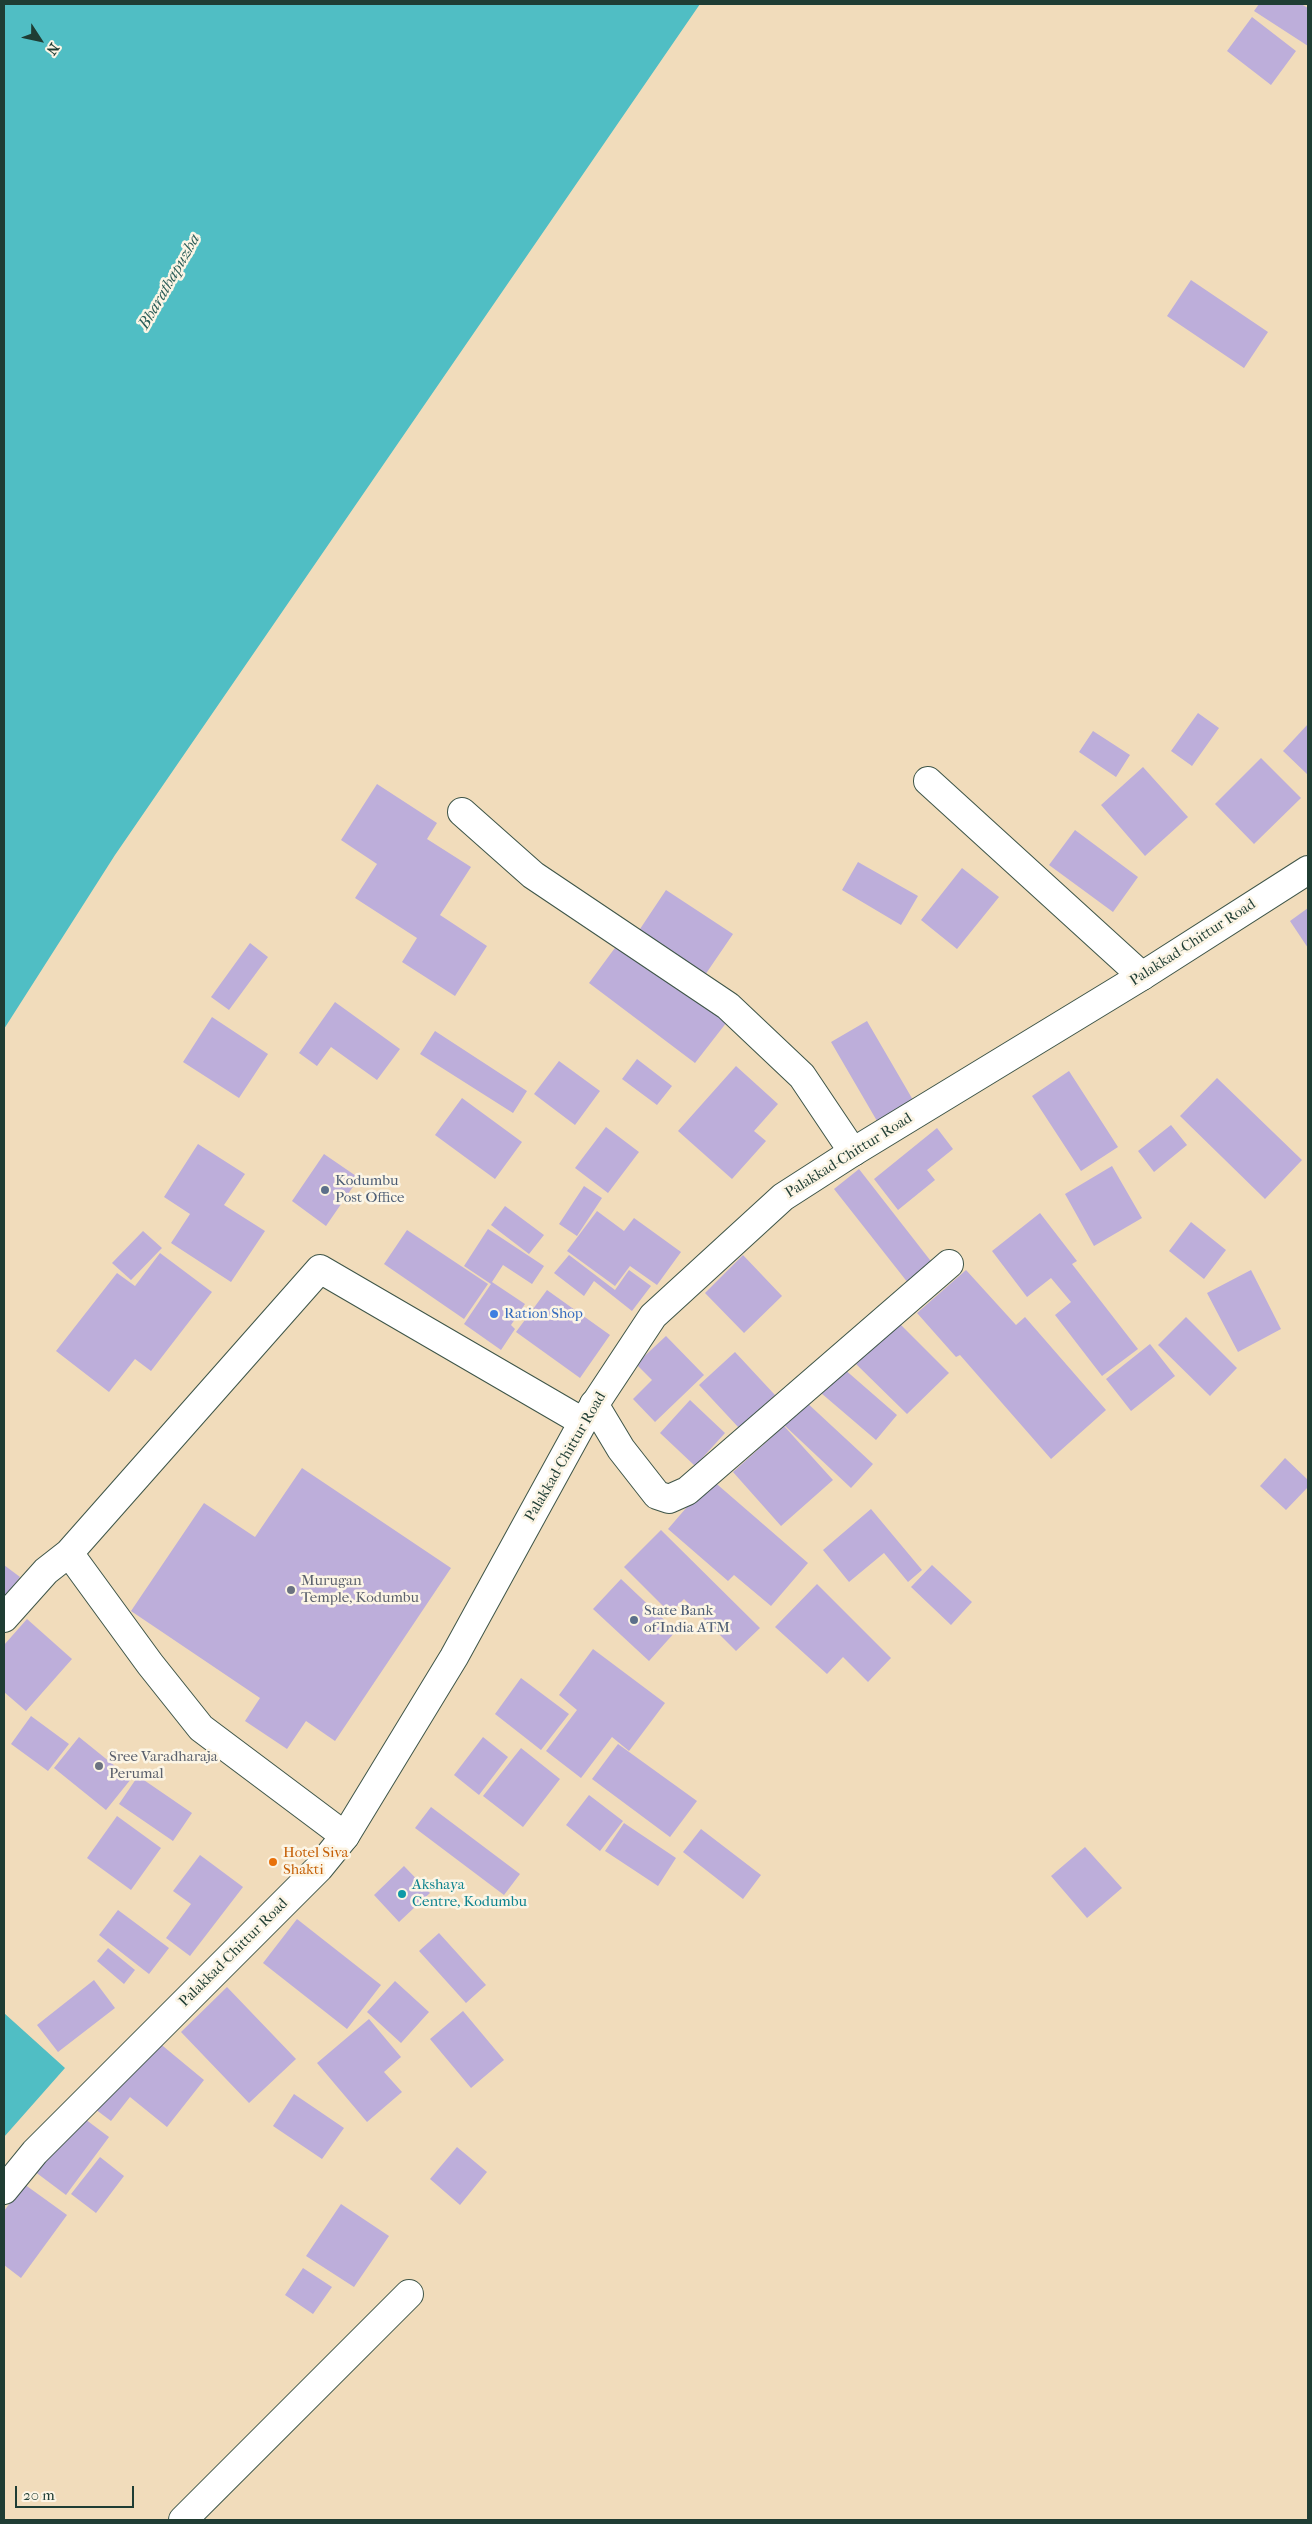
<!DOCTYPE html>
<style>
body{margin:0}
#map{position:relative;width:1312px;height:2524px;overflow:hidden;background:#f1dcbb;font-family:"IM FELL French Canon",serif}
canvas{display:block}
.frame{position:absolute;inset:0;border:5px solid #1f3d34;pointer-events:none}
.north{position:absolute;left:15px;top:15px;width:50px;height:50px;-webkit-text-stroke:4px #fcf5e5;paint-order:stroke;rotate:125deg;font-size:14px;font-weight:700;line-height:20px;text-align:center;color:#1f3d34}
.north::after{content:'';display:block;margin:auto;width:18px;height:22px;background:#1f3d34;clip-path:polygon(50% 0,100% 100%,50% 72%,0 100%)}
.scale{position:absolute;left:15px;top:2486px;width:119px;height:22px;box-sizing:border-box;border:2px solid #1f3d34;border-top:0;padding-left:6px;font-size:15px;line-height:18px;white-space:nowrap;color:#1f3d34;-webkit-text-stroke:4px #fcf5e5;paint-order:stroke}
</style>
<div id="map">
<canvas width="1312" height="2524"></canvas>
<div class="frame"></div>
<div class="north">N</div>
<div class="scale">20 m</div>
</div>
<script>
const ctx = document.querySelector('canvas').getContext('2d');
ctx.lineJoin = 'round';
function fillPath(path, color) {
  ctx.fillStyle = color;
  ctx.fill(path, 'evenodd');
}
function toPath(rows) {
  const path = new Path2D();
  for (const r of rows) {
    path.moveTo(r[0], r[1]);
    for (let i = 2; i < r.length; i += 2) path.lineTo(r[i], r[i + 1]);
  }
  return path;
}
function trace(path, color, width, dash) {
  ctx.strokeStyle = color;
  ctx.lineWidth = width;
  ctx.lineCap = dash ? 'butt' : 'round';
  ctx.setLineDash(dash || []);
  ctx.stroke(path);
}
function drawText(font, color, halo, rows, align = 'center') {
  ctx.font = font + ' "IM FELL French Canon",serif';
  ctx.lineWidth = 5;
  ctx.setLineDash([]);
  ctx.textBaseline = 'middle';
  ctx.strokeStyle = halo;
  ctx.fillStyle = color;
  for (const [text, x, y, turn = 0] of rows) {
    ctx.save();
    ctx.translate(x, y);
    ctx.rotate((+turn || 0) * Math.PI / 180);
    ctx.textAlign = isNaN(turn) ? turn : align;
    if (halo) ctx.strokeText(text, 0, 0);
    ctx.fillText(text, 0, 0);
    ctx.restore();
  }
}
fillPath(toPath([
 [4,4,700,4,115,855,4,1029],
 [4,2013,65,2068,4,2137]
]), '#50bec4');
fillPath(toPath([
 [1259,4,1301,4,1308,8,1308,46,1254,11],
 [1252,17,1296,51,1271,85,1227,51],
 [1191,280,1268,332,1244,368,1167,316],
 [1198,713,1219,728,1192,766,1171,751],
 [1308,724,1308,775,1283,751],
 [1093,731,1130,755,1116,777,1079,752],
 [1261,758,1301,798,1254,844,1215,804],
 [1143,767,1188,817,1145,856,1101,805],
 [377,784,437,823,427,839,471,867,440,915,487,946,455,996,402,962,417,938,355,898,377,864,341,840],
 [1075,830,1138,877,1113,912,1049,865],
 [858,862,918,896,901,925,842,890],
 [962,868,999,897,957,949,921,920],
 [666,890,733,934,705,975,638,932],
 [1308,908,1308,948,1290,921],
 [623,937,730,1018,695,1063,589,983],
 [250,943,268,957,229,1010,211,997],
 [335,1002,400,1049,377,1080,331,1047,317,1066,299,1053],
 [212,1017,268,1054,239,1098,183,1062],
 [867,1021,913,1100,877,1121,831,1042],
 [435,1031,527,1091,513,1113,420,1054],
 [637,1059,672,1086,657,1105,622,1079],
 [559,1061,600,1091,575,1125,534,1094],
 [736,1066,778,1104,754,1131,766,1141,732,1179,678,1131],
 [1069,1071,1118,1147,1081,1171,1032,1096],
 [1217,1078,1302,1160,1265,1199,1180,1116],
 [462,1098,522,1142,495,1179,435,1135],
 [1171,1125,1187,1145,1154,1172,1138,1151],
 [606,1127,639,1152,608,1193,575,1168],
 [937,1128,953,1149,927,1170,935,1180,898,1210,874,1179],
 [198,1144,245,1174,224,1205,265,1231,231,1282,171,1243,190,1214,164,1197],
 [324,1154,359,1178,326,1226,292,1201],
 [1112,1166,1142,1218,1094,1246,1065,1194],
 [859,1169,937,1269,912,1288,834,1189],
 [584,1186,602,1198,577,1236,559,1224],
 [505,1206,544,1235,529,1254,491,1225],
 [597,1211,624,1231,634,1218,681,1252,657,1285,630,1266,615,1286,567,1251],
 [1040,1213,1077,1261,1072,1264,1138,1349,1102,1376,1055,1315,1071,1302,1051,1278,1027,1297,992,1251],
 [1191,1222,1226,1250,1204,1279,1169,1251],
 [488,1229,544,1266,532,1284,503,1265,492,1282,525,1304,511,1325,515,1329,501,1350,464,1324,491,1284,464,1266],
 [407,1230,488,1284,464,1319,384,1264],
 [143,1231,162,1248,131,1280,112,1263],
 [160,1253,212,1292,151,1371,135,1359,109,1392,56,1351,117,1273,135,1286],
 [569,1255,615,1290,629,1270,651,1286,632,1311,594,1281,584,1296,554,1273],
 [743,1255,782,1296,744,1333,705,1293],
 [966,1270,1016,1325,1025,1317,1106,1410,1051,1459,960,1355,956,1357,917,1313],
 [1251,1270,1281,1329,1238,1352,1207,1293],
 [547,1290,610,1335,580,1378,516,1332],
 [1186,1317,1237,1368,1210,1396,1158,1345],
 [898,1322,949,1373,907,1414,856,1364],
 [666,1336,704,1375,655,1422,633,1399,652,1380,636,1364],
 [1150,1344,1175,1376,1131,1411,1106,1379],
 [735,1352,775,1395,739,1428,699,1385],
 [843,1368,897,1415,876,1440,821,1393],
 [690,1400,725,1433,695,1466,660,1433],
 [805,1401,873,1464,851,1488,783,1424],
 [784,1426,833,1480,781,1526,733,1472],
 [1285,1458,1308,1480,1308,1487,1286,1510,1260,1486],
 [302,1468,451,1568,335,1741,306,1721,287,1749,245,1721,260,1698,131,1611,204,1503,255,1537],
 [711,1479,808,1563,771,1606,734,1575,728,1581,668,1529],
 [871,1509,922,1570,908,1582,884,1553,849,1582,823,1550],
 [661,1530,760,1628,736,1651,684,1599,670,1613,624,1567],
 [4,1565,20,1577,4,1599],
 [932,1565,972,1602,951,1625,911,1587],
 [621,1579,676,1631,649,1661,593,1609],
 [817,1584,891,1658,868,1682,843,1657,827,1674,775,1627],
 [27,1619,72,1659,26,1711,4,1692,4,1645],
 [593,1649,665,1703,629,1751,612,1737,581,1778,546,1751,577,1710,559,1695],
 [521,1678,569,1714,541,1750,495,1714],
 [31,1716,69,1744,48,1771,11,1744],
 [79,1737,131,1779,106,1810,54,1768],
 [483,1737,508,1757,479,1795,454,1775],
 [618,1744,697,1801,670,1837,592,1779],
 [521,1748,560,1779,523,1827,483,1796],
 [138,1776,192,1813,173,1841,119,1804],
 [589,1795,623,1821,600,1851,566,1825],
 [431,1807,520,1874,504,1895,415,1828],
 [117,1816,161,1848,131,1890,87,1858],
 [624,1823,676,1858,658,1886,605,1851],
 [701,1829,761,1875,743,1899,683,1852],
 [1085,1847,1122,1888,1087,1918,1051,1876],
 [200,1855,243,1887,190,1956,166,1938,191,1904,173,1891],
 [404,1866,430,1893,399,1922,374,1895],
 [118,1910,169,1948,149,1974,99,1935],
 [297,1919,381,1985,347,2029,263,1963],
 [439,1933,486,1985,466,2003,419,1951],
 [108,1948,135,1970,124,1984,97,1961],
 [94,1980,115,2008,58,2052,37,2025],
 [395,1981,429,2012,401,2043,367,2012],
 [227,1987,296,2059,249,2103,181,2032],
 [463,2011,504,2060,471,2088,430,2039],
 [369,2019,401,2057,384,2072,402,2092,367,2122,317,2063],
 [152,2037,204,2080,167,2127,130,2097,111,2121,95,2109],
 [294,2094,344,2128,322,2159,273,2126],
 [77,2113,109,2137,66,2195,34,2171],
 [457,2147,487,2172,460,2205,430,2179],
 [100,2157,124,2176,96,2213,71,2194],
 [24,2184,67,2215,21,2278,4,2265,4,2211],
 [341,2204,389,2236,354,2287,306,2256],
 [303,2268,332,2287,313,2314,285,2295]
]), '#bdaeda');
const minor = toPath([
 [928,781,1142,976],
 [462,812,533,875,728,1006,802,1076,853,1152],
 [594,1404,621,1449,657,1495,669,1499,687,1491,949,1264],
 [69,1553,150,1664,201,1728,345,1836],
 [4,1618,46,1571,69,1553,320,1269,583,1422],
 [183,2520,409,2294]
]);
const secondary = toPath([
 [4,2190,35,2152,319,1868,345,1836,454,1657,583,1422,653,1316,783,1197,853,1152,1142,976,1308,870]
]);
trace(minor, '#3e5548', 30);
trace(secondary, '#3e5548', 30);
trace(minor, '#fff', 28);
trace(secondary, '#fff', 28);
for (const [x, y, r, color] of [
 [325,1190,5,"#5c6f8a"],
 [494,1314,5,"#3f7fe0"],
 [291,1590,5,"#6b7280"],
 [634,1620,5,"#5c6f8a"],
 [99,1766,5,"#6b7280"],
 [273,1862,5,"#e8710a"],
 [402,1894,5,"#0f9aa8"]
]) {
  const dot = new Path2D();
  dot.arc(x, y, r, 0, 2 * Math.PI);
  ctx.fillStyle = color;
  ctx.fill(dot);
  trace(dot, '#fcf5e5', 2);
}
drawText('15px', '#1f3d34', '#fcf5e5', [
 ["Palakkad-Chittur Road",1193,943,-33],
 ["Palakkad-Chittur Road",849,1156,-32],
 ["Palakkad-Chittur Road",566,1457,-60],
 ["Palakkad-Chittur Road",234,1953,-45]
]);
drawText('15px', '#4e5e75', '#fcf5e5', [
 ["Kodumbu",335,1181],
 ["Post Office",335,1198],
 ["State Bank",644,1611],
 ["of India ATM",644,1628]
], 'left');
drawText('15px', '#366cbe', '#fcf5e5', [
 ["Ration Shop",504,1314]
], 'left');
drawText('15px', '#5b616d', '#fcf5e5', [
 ["Murugan",301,1581],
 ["Temple, Kodumbu",301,1598],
 ["Sree Varadharaja",109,1757],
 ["Perumal",109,1774]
], 'left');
drawText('15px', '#c56008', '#fcf5e5', [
 ["Hotel Siva",283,1853],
 ["Shakti",283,1870]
], 'left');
drawText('15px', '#0d838f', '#fcf5e5', [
 ["Akshaya",412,1885],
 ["Centre, Kodumbu",412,1902]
], 'left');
drawText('italic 16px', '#2b5d58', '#fcf5e5', [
 ["Bharathapuzha",170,282,-60]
]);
</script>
